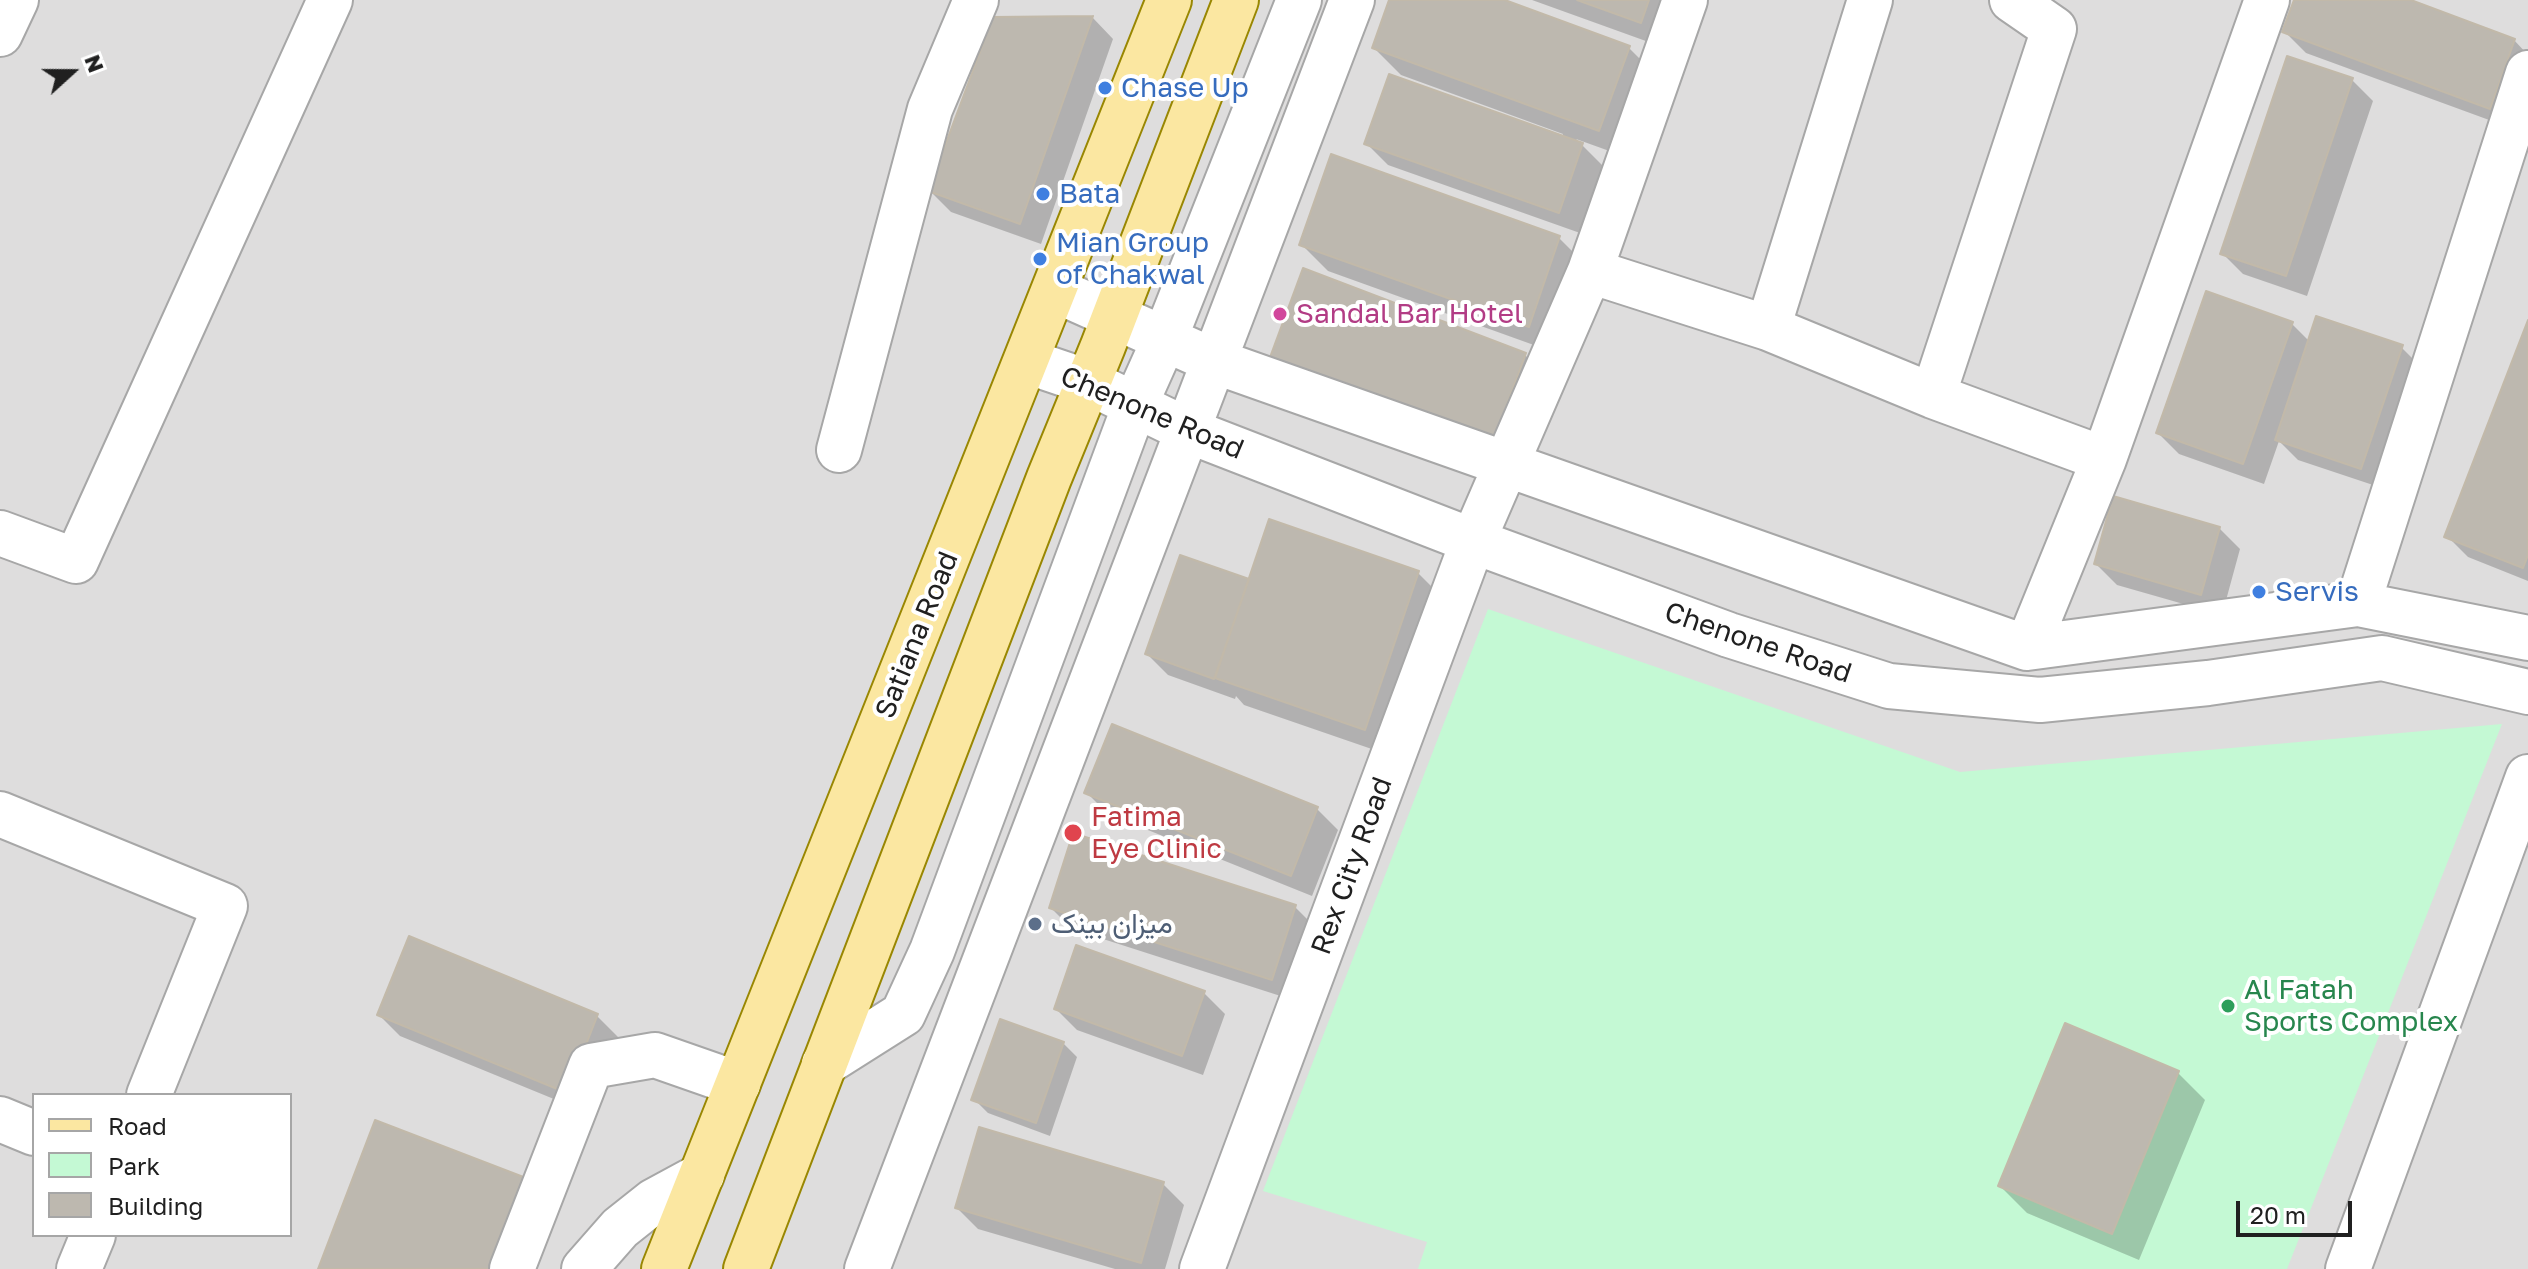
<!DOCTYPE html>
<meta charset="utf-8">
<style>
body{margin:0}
#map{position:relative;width:2528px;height:1269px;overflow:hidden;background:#f0efe6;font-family:"Golos Text",sans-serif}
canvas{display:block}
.legend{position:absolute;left:32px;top:1093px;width:260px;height:144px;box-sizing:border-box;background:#fff;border:2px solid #a6a6a6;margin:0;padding:10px 14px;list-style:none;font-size:24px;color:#202020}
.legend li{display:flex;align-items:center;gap:16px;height:40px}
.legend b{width:40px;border:2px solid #a6a6a6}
.north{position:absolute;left:32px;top:32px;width:80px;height:80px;-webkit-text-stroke:6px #fff;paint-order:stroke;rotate:69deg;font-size:22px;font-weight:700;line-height:32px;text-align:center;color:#202020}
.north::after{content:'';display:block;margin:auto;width:28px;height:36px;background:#202020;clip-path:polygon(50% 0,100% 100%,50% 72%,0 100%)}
.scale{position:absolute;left:2236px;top:1201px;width:116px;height:36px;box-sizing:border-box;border:4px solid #202020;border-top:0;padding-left:10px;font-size:24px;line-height:28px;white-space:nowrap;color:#202020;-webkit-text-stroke:6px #fff;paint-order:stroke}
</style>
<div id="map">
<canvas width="2528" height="1269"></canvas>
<ul class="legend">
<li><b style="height:10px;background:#fbe7a1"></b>Road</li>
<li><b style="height:22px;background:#c4f9d4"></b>Park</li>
<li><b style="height:22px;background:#bdb8af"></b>Building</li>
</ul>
<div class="north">N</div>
<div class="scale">20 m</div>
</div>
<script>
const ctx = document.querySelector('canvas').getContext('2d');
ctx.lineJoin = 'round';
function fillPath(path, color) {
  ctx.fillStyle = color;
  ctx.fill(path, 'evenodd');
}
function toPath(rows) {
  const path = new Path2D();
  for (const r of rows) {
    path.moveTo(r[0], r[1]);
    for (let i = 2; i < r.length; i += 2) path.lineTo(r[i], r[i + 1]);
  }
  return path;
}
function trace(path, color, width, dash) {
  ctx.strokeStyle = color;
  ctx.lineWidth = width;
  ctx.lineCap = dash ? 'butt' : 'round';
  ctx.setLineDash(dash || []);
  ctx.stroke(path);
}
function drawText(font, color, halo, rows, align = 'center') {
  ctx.font = font + ' "Golos Text",Vazirmatn,sans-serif';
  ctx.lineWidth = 8;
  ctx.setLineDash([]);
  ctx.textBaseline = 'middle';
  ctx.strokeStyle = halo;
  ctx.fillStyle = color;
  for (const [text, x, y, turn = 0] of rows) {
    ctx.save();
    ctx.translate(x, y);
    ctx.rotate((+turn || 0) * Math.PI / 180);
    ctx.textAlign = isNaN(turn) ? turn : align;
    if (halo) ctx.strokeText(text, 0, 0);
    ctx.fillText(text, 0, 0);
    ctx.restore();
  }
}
fillPath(toPath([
 [0,0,2528,0,2528,1269,0,1269],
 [34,1095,290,1095,290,1235,34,1235]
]), '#dedddd');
fillPath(toPath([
 [1488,609,1960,772,2502,724,2287,1269,1418,1269,1427,1242,1263,1191]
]), '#c4f9d4');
fillPath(toPath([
 [1391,0,1500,0,1629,48,1656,75,1626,157,1576,139,1603,166,1580,233,1388,165,1367,144,1562,138,1563,134,1401,75,1374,48],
 [1532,0,1685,0,1668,49],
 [2296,0,2405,0,2514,40,2528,55,2511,128,2306,53,2285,32],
 [1093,18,1113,39,1041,244,951,212,930,191,994,19],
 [2352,80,2373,101,2307,296,2243,274,2222,253],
 [1559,238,1586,265,1556,353,1328,271,1301,244],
 [2292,324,2310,342,2401,347,2422,368,2382,488,2298,460,2279,441,2264,484,2179,454,2158,433],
 [2528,326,2528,581,2468,557,2447,536],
 [1525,355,1552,382,1519,471,1298,387],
 [2219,528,2240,549,2222,615,2117,585,2096,564],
 [1418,573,1445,600,1392,756,1244,705,1236,696,1235,699,1168,675,1147,654,1250,581],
 [1113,727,1317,809,1338,830,1312,896,1108,814,1087,793],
 [1295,907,1316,928,1293,1000,1072,929,1051,908],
 [1204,993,1225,1014,1203,1075,1077,1030,1056,1009],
 [379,1015,597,1016,618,1037,588,1113,400,1036],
 [1063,1043,1077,1057,1050,1136,988,1113,974,1099],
 [2178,1073,2205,1100,2139,1260,2027,1213,2000,1186],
 [1163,1184,1184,1205,1165,1269,1115,1269,978,1229,957,1208]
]), '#0003');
const building = toPath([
 [1389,0,1505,0,1630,46,1599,131,1372,48,1389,0],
 [1577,0,1649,0,1641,23,1577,0],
 [2294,0,2411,0,2515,39,2490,109,2282,32,2294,0],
 [1093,16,1020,224,928,191,993,17,1093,16],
 [2287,56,2353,78,2286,276,2220,254,2287,56],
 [1389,74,1583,143,1559,213,1364,144,1389,74],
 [1331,154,1560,236,1529,327,1299,245,1331,154],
 [1303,268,1526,353,1492,445,1269,360,1303,268],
 [2206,291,2293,322,2243,464,2156,433,2206,291],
 [2316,316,2403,345,2361,469,2275,440,2316,316],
 [2528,320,2528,555,2523,568,2444,537,2528,320],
 [2113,496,2220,527,2201,595,2094,564,2113,496],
 [1269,519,1419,571,1365,730,1215,678,1269,519],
 [1180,555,1249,579,1214,679,1145,654,1180,555],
 [1112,724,1318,807,1291,876,1084,793,1112,724],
 [1073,833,1296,905,1272,980,1049,908,1073,833],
 [409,936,598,1014,567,1093,377,1015,409,936],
 [1076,945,1205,991,1182,1056,1054,1009,1076,945],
 [1000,1019,1064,1042,1036,1123,971,1100,1000,1019],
 [2065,1023,2179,1071,2112,1234,1998,1186,2065,1023],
 [375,1120,526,1178,491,1269,318,1269,375,1120],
 [979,1127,1164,1182,1141,1263,955,1208,979,1127]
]);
fillPath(building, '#bdb8af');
trace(building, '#c2b9a9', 2);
const minor = toPath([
 [0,34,16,0],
 [1590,271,1768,328,1933,396,2104,459],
 [1055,290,1214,361,2027,648,2358,604,2528,638],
 [1768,328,1870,0],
 [1026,361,1088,382,1189,431,1473,541,1729,635,1889,686,2040,700,2208,683,2382,658,2528,692],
 [1933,396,2054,29,2012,0],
 [839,450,930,109,976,0],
 [0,533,76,561,330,0],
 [2358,604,2528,73],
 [2027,648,2104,459,2267,0],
 [0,814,225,906,149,1095],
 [824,1064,903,1014,932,951,1135,405,1165,338,1299,0],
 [0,1119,34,1133],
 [79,1269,93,1235],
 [512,1269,591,1066,655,1055,738,1084],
 [584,1269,620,1228,654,1201,702,1175],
 [867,1269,1352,0],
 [1202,1269,1473,541,1590,271,1685,0],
 [2348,1269,2528,777]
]);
const major = toPath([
 [664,1269,1169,0],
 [746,1269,1049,478,1103,346,1236,0]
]);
trace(minor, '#a7a7a7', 48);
trace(major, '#998702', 48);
trace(minor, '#fff', 44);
trace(major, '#fbe7a1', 44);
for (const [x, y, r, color] of [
 [1105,88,8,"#3f7fe0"],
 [1043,194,8,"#3f7fe0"],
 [1040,259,8,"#3f7fe0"],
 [1280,314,8,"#d1479c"],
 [2259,592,8,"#3f7fe0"],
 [1073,833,10,"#e0444e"],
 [1035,924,8,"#5c6f8a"],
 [2228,1006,8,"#2e9e5b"]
]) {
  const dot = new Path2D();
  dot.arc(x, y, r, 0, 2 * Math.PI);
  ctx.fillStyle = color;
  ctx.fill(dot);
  trace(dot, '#fff', 3);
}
drawText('28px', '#366cbe', '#fff', [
 ["Chase Up",1121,88],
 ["Bata",1059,194],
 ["Mian Group",1056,243],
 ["of Chakwal",1056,275],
 ["Servis",2275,592]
], 'left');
drawText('28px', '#b23c85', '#fff', [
 ["Sandal Bar Hotel",1296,314]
], 'left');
drawText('28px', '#202020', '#fff', [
 ["Chenone Road",1152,413,23],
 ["Satiana Road",917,635,-68],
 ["Chenone Road",1758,643,19],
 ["Rex City Road",1352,866,-70]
]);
drawText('28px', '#be3a42', '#fff', [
 ["Fatima",1091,817],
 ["Eye Clinic",1091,849]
], 'left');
drawText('28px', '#4e5e75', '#fff', [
 ["میزان بینک",1051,924]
], 'left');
drawText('28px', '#27864d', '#fff', [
 ["Al Fatah",2244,990],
 ["Sports Complex",2244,1022]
], 'left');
</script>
